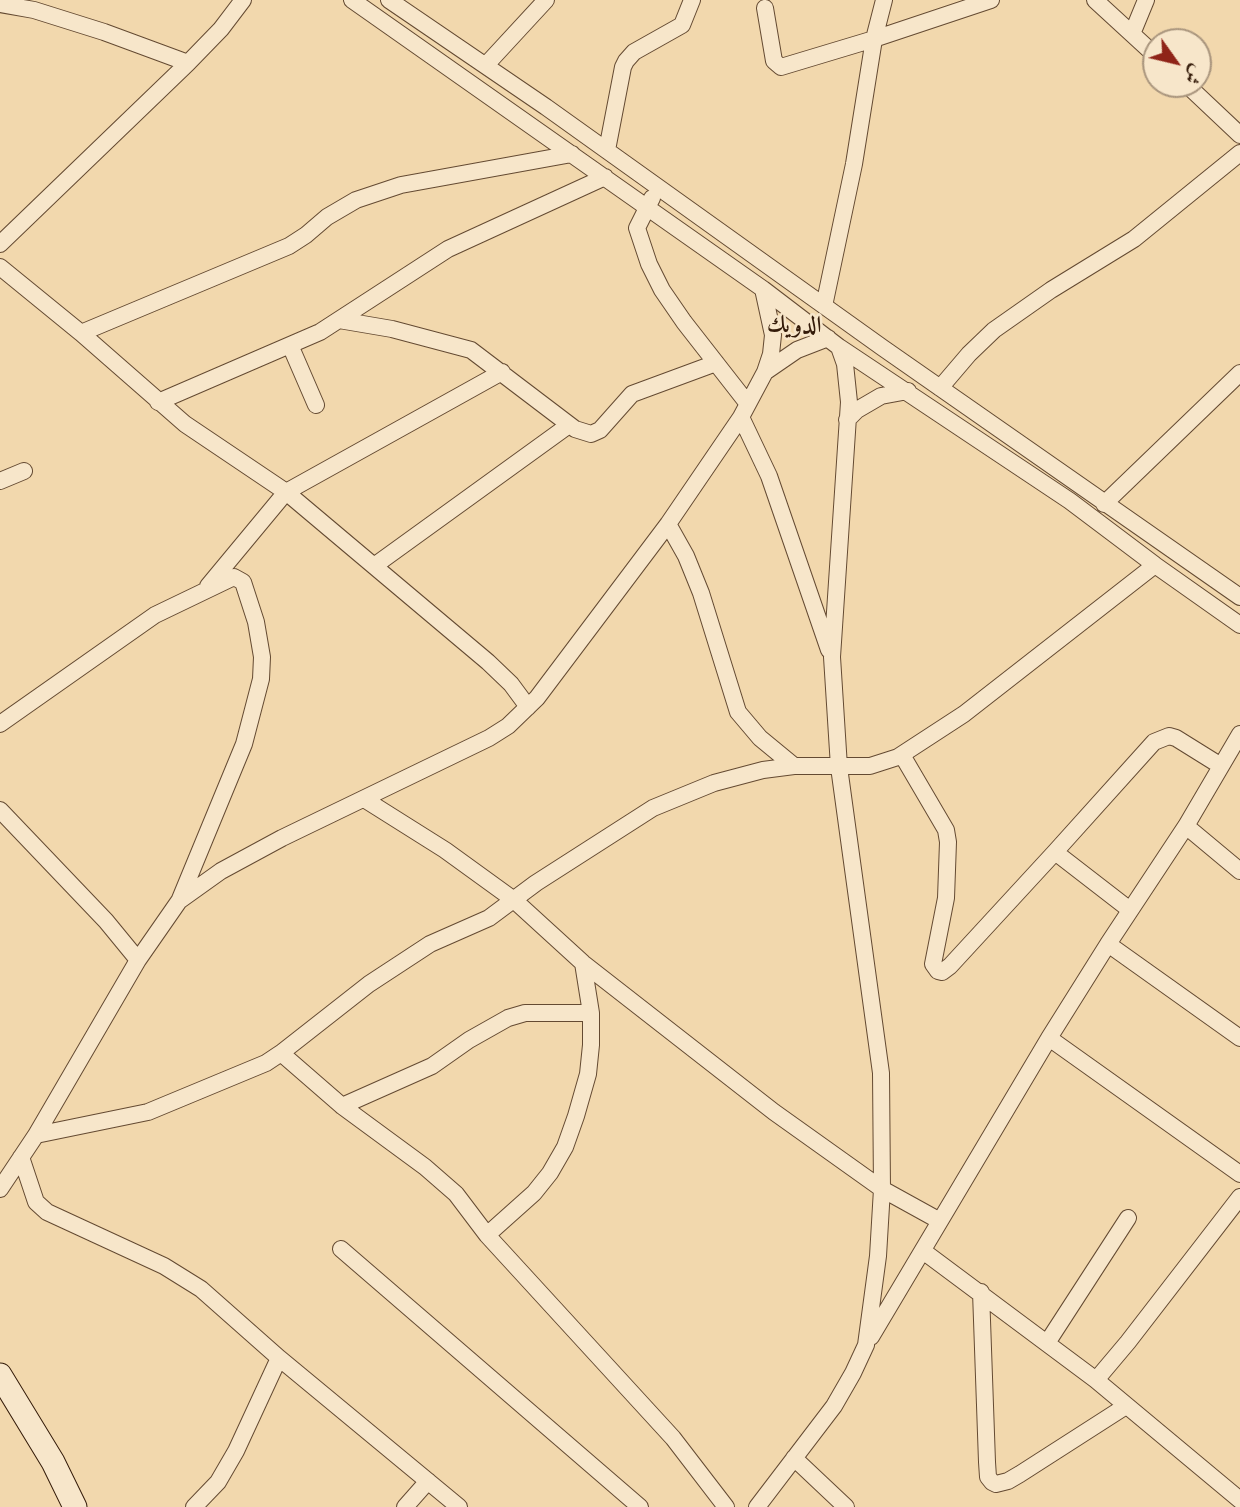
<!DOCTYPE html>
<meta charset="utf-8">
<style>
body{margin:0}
#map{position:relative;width:1240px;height:1507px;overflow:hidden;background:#f2d8ad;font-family:"Sorts Mill Goudy",Amiri,serif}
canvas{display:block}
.north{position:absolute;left:1142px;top:28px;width:70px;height:70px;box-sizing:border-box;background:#f7e6ca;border:2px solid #a9957d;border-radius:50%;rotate:124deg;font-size:19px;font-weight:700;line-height:28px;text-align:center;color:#341b09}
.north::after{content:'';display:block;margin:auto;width:24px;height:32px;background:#8f2418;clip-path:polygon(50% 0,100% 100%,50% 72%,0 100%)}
</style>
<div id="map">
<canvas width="1240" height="1507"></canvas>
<div class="north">ش</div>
</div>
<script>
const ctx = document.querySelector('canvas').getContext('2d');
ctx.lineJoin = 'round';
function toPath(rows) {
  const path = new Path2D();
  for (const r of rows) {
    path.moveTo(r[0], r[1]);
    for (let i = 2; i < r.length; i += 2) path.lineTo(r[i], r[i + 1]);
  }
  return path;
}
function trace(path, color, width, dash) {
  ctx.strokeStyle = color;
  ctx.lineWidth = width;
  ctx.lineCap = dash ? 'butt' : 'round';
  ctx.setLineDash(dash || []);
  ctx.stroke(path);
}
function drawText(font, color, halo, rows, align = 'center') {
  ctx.font = font + ' "Sorts Mill Goudy",Amiri,serif';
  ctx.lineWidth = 5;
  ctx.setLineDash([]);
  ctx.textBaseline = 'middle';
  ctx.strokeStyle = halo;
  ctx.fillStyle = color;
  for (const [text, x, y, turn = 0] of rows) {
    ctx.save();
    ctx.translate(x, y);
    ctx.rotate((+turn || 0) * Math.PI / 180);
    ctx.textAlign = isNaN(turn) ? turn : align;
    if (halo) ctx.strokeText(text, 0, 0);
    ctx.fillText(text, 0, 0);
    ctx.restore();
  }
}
const street = toPath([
 [352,0,763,289,839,347,1070,501,1155,565,1240,625],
 [389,0,546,107,883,348,1240,597],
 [1095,0,1156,56],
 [0,4,34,10,104,32,188,63],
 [765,8,774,61,781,67,874,39,991,0],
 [1132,34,1146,0],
 [486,65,546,0],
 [1186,84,1240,135],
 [607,150,623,67,626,61,634,52,682,25,692,0],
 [652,198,637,228,649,264,662,290,684,322,748,404],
 [0,244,188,63,221,29,243,0],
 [0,267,81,333,185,424,286,492,488,662,511,684,528,707],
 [824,306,854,164,874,39,884,0],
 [339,320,392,329,471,350,575,429,591,434,600,430,632,394,716,363],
 [81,333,289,246,306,235,327,217,356,200,401,185,572,154],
 [290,345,316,405],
 [765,372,797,350,828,338],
 [940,388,969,354,994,330,1051,290,1134,239,1240,153],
 [158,402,320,332,448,249,605,177],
 [741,417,769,476,829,650],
 [847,420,857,410,881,396,908,391],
 [0,481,24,471],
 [1104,504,1240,373],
 [668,524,686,556,701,593,738,712,760,738,794,766,870,766,898,757,964,714,1155,565],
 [374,566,569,425],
 [208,586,286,492,502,372],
 [0,724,155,615,234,577,243,582,256,622,262,657,261,679,244,744,180,899],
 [902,755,946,830,948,842,946,898,933,964,938,971,942,972,950,966,1055,852,1154,742,1169,736,1176,738,1221,766],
 [364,799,445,850,514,900,583,963,774,1112,882,1189,940,1221],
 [0,810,106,921,138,960,36,1135],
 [1186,826,1240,871],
 [1055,852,1130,910],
 [1108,944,1240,1038],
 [138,960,179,901,221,871,282,838,489,738,508,726,537,698,668,524,741,417,765,372,771,354,773,335,763,289],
 [1049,1038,1240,1174],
 [281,1053,369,984,430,944,489,918,536,883,653,808,714,783,763,770,794,766],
 [342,1106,432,1066,469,1040,508,1018,525,1013,591,1013],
 [21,1157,36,1202,47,1212,164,1266,201,1289,279,1358,459,1507],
 [0,1189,36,1135,148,1112,266,1063,281,1053,342,1106,425,1167,456,1194,487,1235,673,1438,726,1507],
 [1240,1197,1128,1342,1096,1380,1240,1500],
 [487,1235,534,1193,550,1173,565,1147,576,1116,588,1074,591,1045,591,1013,583,963],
 [341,1249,640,1507],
 [923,1251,1096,1380],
 [981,1292,987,1462,988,1477,992,1482,996,1484,1008,1481,1020,1474,1126,1406],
 [871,1337,1049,1038,1108,944,1186,826,1240,734],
 [1047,1343,1128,1218],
 [794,1458,846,1507],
 [194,1507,218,1482,236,1451,279,1358],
 [405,1507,428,1481],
 [757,1507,834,1406,853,1373,866,1345,878,1256,882,1189,881,1073,839,767,832,657,849,402,845,364,839,347]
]);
const secondary = toPath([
 [0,1375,53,1462,75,1507]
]);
trace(street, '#644a32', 18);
trace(secondary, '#341b09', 25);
trace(street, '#f7e6ca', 16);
trace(secondary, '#f7e6ca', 23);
drawText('bold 23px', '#341b09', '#f7e6ca', [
 ["الدويك",794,328]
]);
</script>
